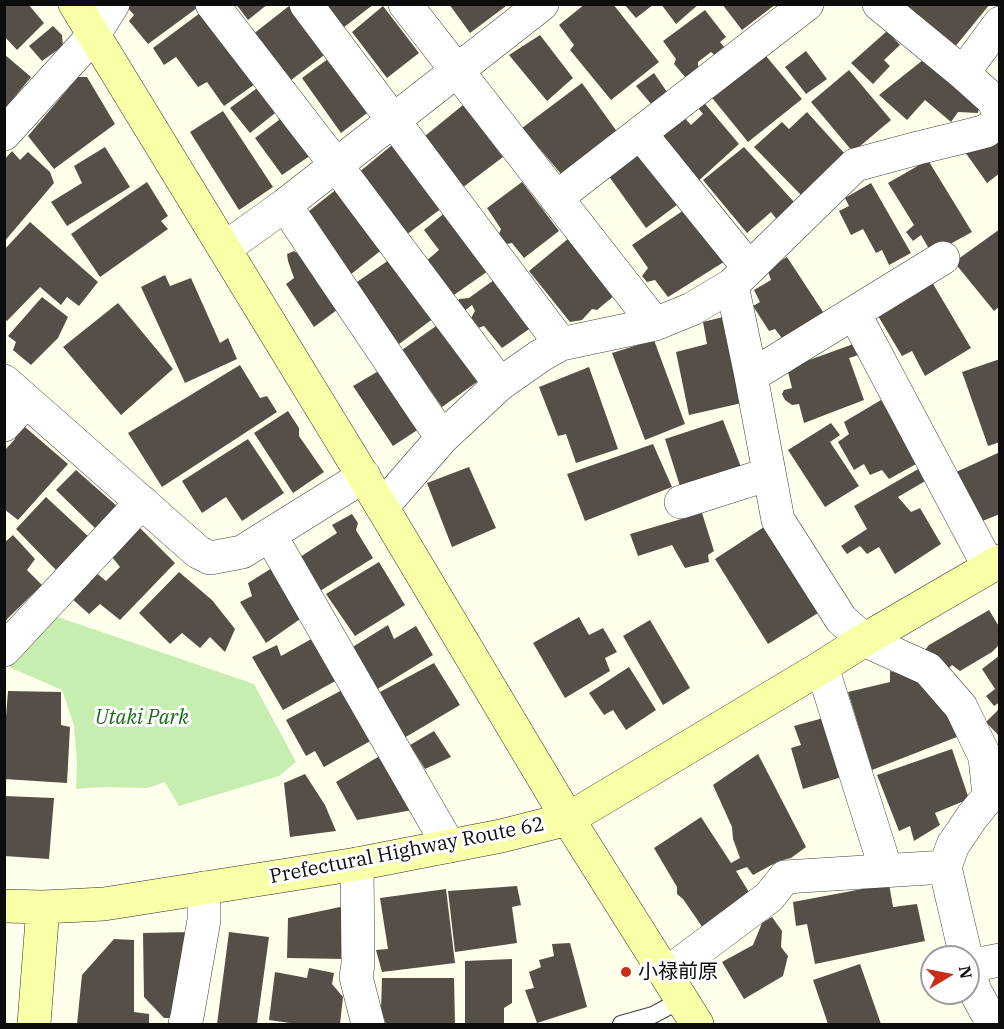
<!DOCTYPE html>
<meta charset="utf-8">
<style>
body{margin:0}
#map{position:relative;width:1004px;height:1029px;overflow:hidden;background:#ffffeb;font-family:"IBM Plex Serif",serif}
canvas{display:block}
.frame{position:absolute;inset:0;border:6px solid #0c0c0c;pointer-events:none}
.north{position:absolute;left:920px;top:945px;width:60px;height:60px;box-sizing:border-box;background:#fff;border:2px solid #9e9e9e;border-radius:50%;rotate:80deg;font-size:16px;font-weight:700;line-height:24px;text-align:center;color:#0c0c0c}
.north::after{content:'';display:block;margin:auto;width:21px;height:27px;background:#ca2d16;clip-path:polygon(50% 0,100% 100%,50% 72%,0 100%)}
</style>
<div id="map">
<canvas width="1004" height="1029"></canvas>
<div class="frame"></div>
<div class="north">N</div>
</div>
<script>
const ctx = document.querySelector('canvas').getContext('2d');
ctx.lineJoin = 'round';
function fillPath(path, color) {
  ctx.fillStyle = color;
  ctx.fill(path, 'evenodd');
}
function toPath(rows) {
  const path = new Path2D();
  for (const r of rows) {
    path.moveTo(r[0], r[1]);
    for (let i = 2; i < r.length; i += 2) path.lineTo(r[i], r[i + 1]);
  }
  return path;
}
function trace(path, color, width, dash) {
  ctx.strokeStyle = color;
  ctx.lineWidth = width;
  ctx.lineCap = dash ? 'butt' : 'round';
  ctx.setLineDash(dash || []);
  ctx.stroke(path);
}
function drawText(font, color, halo, rows, align = 'center') {
  ctx.font = font + ' "IBM Plex Serif","Noto Sans JP",serif';
  ctx.lineWidth = 6;
  ctx.setLineDash([]);
  ctx.textBaseline = 'middle';
  ctx.strokeStyle = halo;
  ctx.fillStyle = color;
  for (const [text, x, y, turn = 0] of rows) {
    ctx.save();
    ctx.translate(x, y);
    ctx.rotate((+turn || 0) * Math.PI / 180);
    ctx.textAlign = isNaN(turn) ? turn : align;
    if (halo) ctx.strokeText(text, 0, 0);
    ctx.fillText(text, 0, 0);
    ctx.restore();
  }
}
fillPath(toPath([
 [52,615,254,684,296,762,279,776,179,806,165,782,148,788,103,787,76,789,77,764,74,725,62,690,9,667]
]), '#c5eeb0');
fillPath(toPath([
 [9,4,28,4,44,23,17,50,4,36,4,8],
 [128,4,194,4,197,8,148,44,129,21,134,15,126,6],
 [236,4,268,4,248,20],
 [319,4,374,4,339,31],
 [449,4,504,4,506,6,470,33],
 [585,4,613,4,659,62,611,100,570,50,574,45,559,25],
 [624,4,654,4,636,18],
 [661,4,699,4,676,24],
 [722,4,776,4,742,30],
 [901,4,990,4,954,48],
 [289,6,327,53,291,80,252,35],
 [383,6,419,53,387,78,352,32],
 [705,10,726,37,720,42,725,48,717,57,711,52,698,62,698,68,686,78,674,64,676,59,663,41],
 [200,13,255,84,224,106,207,82,198,87,176,57,164,65,153,48],
 [53,26,62,35,63,46,42,61,29,46],
 [887,31,900,45,884,60,890,66,873,84,851,63],
 [540,35,573,78,547,101,509,55],
 [806,51,827,79,806,94,785,67],
 [4,54,31,77,4,110],
 [332,56,371,110,341,133,302,78],
 [766,56,802,99,748,142,709,94],
 [923,60,979,107,978,113,958,112,951,122,925,100,907,120,879,95],
 [849,70,891,120,853,152,811,102],
 [654,73,667,92,652,105,636,86],
 [78,77,87,77,115,124,54,169,28,136],
 [582,83,618,133,562,175,522,128],
 [260,86,279,110,250,133,230,108],
 [701,99,739,144,695,184,653,139,682,115,691,125,703,114,695,104],
 [463,105,503,157,462,188,425,136],
 [223,111,273,187,239,210,190,132],
 [807,112,844,153,801,195,754,147,782,122,789,129],
 [282,113,311,155,282,175,255,138,279,120,277,115],
 [1000,137,1000,173,987,183,965,152,976,143,982,149],
 [397,141,446,205,406,235,358,173],
 [105,147,130,187,67,226,51,202,82,183,74,166],
 [744,147,794,202,778,221,771,212,747,233,703,180],
 [12,151,20,160,28,152,50,172,54,183,4,242,4,160],
 [637,153,685,199,646,228,608,175],
 [928,160,972,232,932,254,921,235,913,241,906,232,914,225,888,183],
 [147,182,168,216,161,221,168,229,100,277,71,234],
 [522,182,559,231,524,258,512,243,506,244,499,234,501,229,487,208],
 [871,183,911,253,889,265,882,250,876,253,863,229,851,235,839,211,849,206,845,198],
 [338,188,384,248,350,275,304,215],
 [690,206,727,260,668,297,655,280,647,282,642,276,648,268,632,245],
 [447,211,491,269,451,297,425,262,439,250,424,230],
 [30,222,98,282,79,306,67,297,61,305,40,287,7,321,4,318,4,250],
 [1000,229,1000,306,994,311,954,262],
 [569,238,615,295,597,310,592,309,582,320,570,322,529,271],
 [294,251,301,256,337,310,314,327,286,284,294,278,288,261,287,254],
 [787,257,825,315,784,341,775,329,769,331,753,306,760,302,754,290,771,280,767,269],
 [389,260,434,318,399,344,354,284],
 [165,275,170,286,191,278,220,343,228,338,237,359,185,383,141,287],
 [498,277,532,327,502,348,484,326,478,328,471,318,475,311,472,305,463,312,457,303,459,299,469,298],
 [929,277,971,348,925,376,912,351,902,356,875,311],
 [42,297,68,317,58,338,31,365,13,350,16,342,8,336],
 [118,303,173,369,121,415,63,347],
 [723,317,742,403,689,415,676,352,707,344,703,322],
 [439,324,481,379,442,407,402,350],
 [654,340,685,424,645,440,612,353],
 [859,342,865,353,849,358,864,400,804,423,799,404,792,405,785,400,782,394,784,390,792,388,787,368],
 [1000,359,1000,442,988,446,962,372],
 [240,365,260,398,267,396,277,412,162,487,128,433],
 [589,367,618,449,576,463,566,434,558,436,539,387],
 [382,369,422,427,393,446,353,386],
 [881,400,918,463,889,479,882,470,870,475,864,464,854,470,838,442,849,434,844,422],
 [288,411,299,428,299,436,324,472,293,493,254,433],
 [723,420,741,467,680,486,665,439],
 [831,423,840,435,830,442,859,486,825,507,788,450],
 [25,427,68,464,18,520,4,509,4,451,15,439,15,432],
 [248,439,284,493,242,521,226,497,202,513,182,481],
 [653,444,672,487,585,521,567,474],
 [1000,452,1000,514,980,522,954,473],
 [469,467,496,528,452,547,427,483],
 [920,468,927,480,898,497,911,512,920,508,941,544,895,574,879,547,867,554,860,546,847,554,841,546,867,529,854,506],
 [76,470,118,507,97,530,56,490],
 [46,497,89,537,57,571,16,529],
 [702,513,714,551,708,555,709,562,685,568,672,545,638,556,630,534],
 [352,514,358,523,356,530,373,558,320,591,300,557,337,533,332,525],
 [767,525,823,610,768,644,715,559],
 [139,527,175,563,120,620,100,604,89,614,70,597,93,570,106,581,120,567,112,557],
 [13,535,35,559,27,570,42,585,4,622,4,543],
 [379,562,405,605,355,636,326,594],
 [272,568,303,617,266,643,240,602,252,596,248,583],
 [179,572,212,600,235,629,225,652,210,637,200,648,182,633,170,644,139,613],
 [989,610,1000,628,1000,644,992,652,960,671,952,665,945,672,921,655,929,645],
 [579,617,589,635,603,628,617,652,605,658,610,671,565,698,533,643],
 [650,620,690,688,663,705,623,636],
 [388,625,394,639,416,626,433,655,376,690,351,648],
 [315,637,339,679,283,710,252,657,277,645,281,656],
 [1000,655,1000,702,994,706,986,696,995,689,982,669],
 [434,663,460,705,404,738,380,692],
 [629,667,656,710,626,730,613,710,604,715,589,693],
 [890,671,913,678,942,706,962,735,872,770,848,692,890,682],
 [344,689,374,739,324,767,315,751,306,756,286,720],
 [8,691,61,692,61,725,70,727,67,783,4,779,4,742],
 [1000,708,1000,734,998,735,986,722],
 [827,717,845,776,803,789,791,748,801,745,794,726],
 [434,731,451,757,425,769,410,745],
 [952,749,969,799,935,813,940,825,914,841,910,826,899,831,877,775],
 [383,754,418,809,357,820,336,782],
 [758,754,806,847,791,858,779,861,753,875,747,867,736,871,752,897,703,928,683,899,677,894,677,887,654,848,701,817,731,863,740,858,733,839,732,827,713,785],
 [305,774,325,805,336,831,290,837,284,783],
 [4,796,54,798,49,859,4,856],
 [889,884,893,907,917,904,925,941,815,964,807,924,796,926,793,902],
 [517,886,521,905,512,907,517,943,455,952,448,891],
 [446,889,455,963,382,972,376,950,388,949,380,898],
 [340,907,347,914,345,959,287,958,288,918],
 [772,917,782,931,781,947,788,956,783,976,744,999,722,962,753,945,762,923],
 [191,932,175,1018,164,1018,144,997,143,933],
 [229,932,269,937,257,1024,217,1024],
 [114,939,134,940,134,1012,149,1014,149,1024,77,1024,82,975],
 [570,943,587,1007,537,1023,525,990,534,988,529,972,541,967,539,960,554,956,552,944],
 [512,959,512,1003,504,1008,504,1024,465,1024,465,961],
 [860,964,881,1024,828,1024,813,980],
 [309,968,334,973,332,984,343,997,340,1024,297,1024,269,1020,275,972,307,978],
 [382,978,454,978,455,1024,386,1024,381,1010]
]), '#564f47');
const lane = toPath([
 [621,1024,653,1015,681,1000]
]);
const street = toPath([
 [212,4,336,165,500,384],
 [306,4,561,344],
 [405,4,655,324],
 [963,73,1000,23],
 [640,133,749,268],
 [4,134,93,36,113,4],
 [556,198,807,4],
 [285,205,442,438],
 [225,248,285,205,542,4],
 [732,285,751,376,778,520,841,619,864,640,928,669,961,707,985,757,989,796,972,817,953,845,945,867,966,957],
 [854,313,989,567],
 [751,376,943,258],
 [4,381,198,552,210,558,242,552,364,476],
 [4,425,26,401],
 [681,502,769,474],
 [382,507,442,438,500,384,540,356,561,344,655,324,692,309,732,285,855,165,918,148,971,135,986,131,997,122,999,112,993,100,963,73,879,4],
 [270,535,449,846],
 [4,650,142,502],
 [822,667,886,870],
 [357,864,358,964,356,977,368,1024],
 [968,966,1000,960],
 [968,967,975,991,993,1024],
 [666,974,769,897,785,877,945,867],
 [185,1024,187,1017,204,920,204,888]
]);
const secondary = toPath([
 [75,4,382,507,568,819,697,1024],
 [4,906,43,907,104,904,357,864,501,836,568,819,822,667,864,640,1000,561],
 [34,1024,43,907]
]);
trace(lane, '#3f3f3f', 18);
trace(street, '#3f3f3f', 34);
trace(secondary, '#2e2e2e', 34);
trace(lane, '#fff', 16);
trace(street, '#fff', 33);
trace(secondary, '#f9ffa6', 33);
for (const [x, y, r, color] of [
 [626,972,6,"#ca2d16"]
]) {
  const dot = new Path2D();
  dot.arc(x, y, r, 0, 2 * Math.PI);
  ctx.fillStyle = color;
  ctx.fill(dot);
  trace(dot, '#fff', 2);
}
drawText('italic 20px', '#186a16', '#fff', [
 ["Utaki Park",142,718]
]);
drawText('20px', '#0c0c0c', '#fff', [
 ["Prefectural Highway Route 62",407,851,-11]
]);
drawText('20px', '#0c0c0c', '#fff', [
 ["小禄前原",638,972]
], 'left');
</script>
